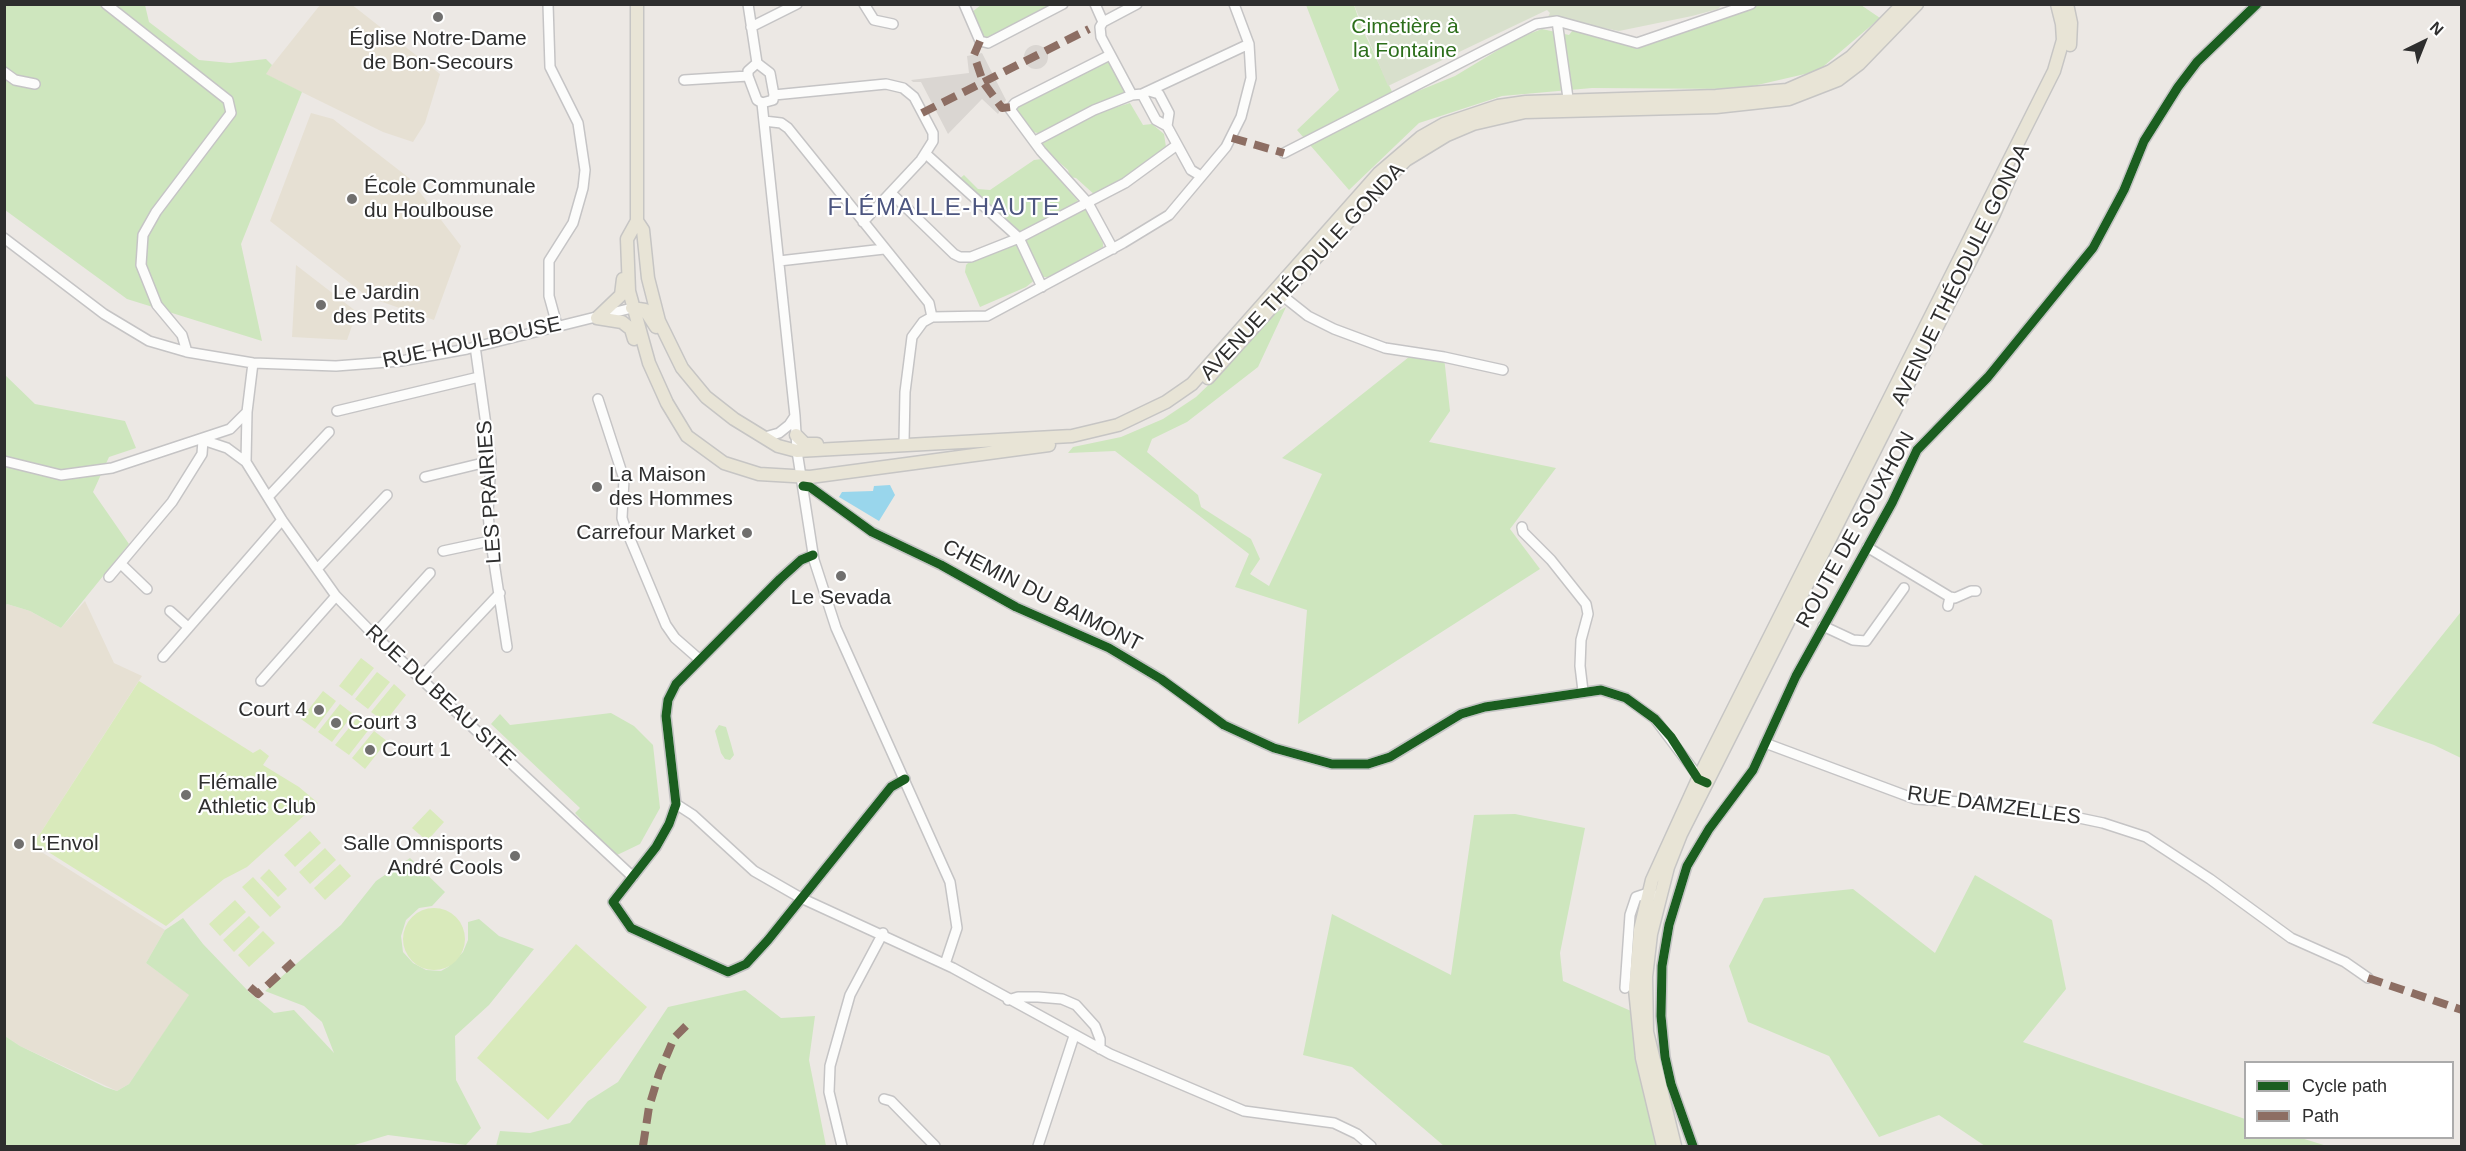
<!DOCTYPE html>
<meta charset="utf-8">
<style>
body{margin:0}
#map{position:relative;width:2466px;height:1151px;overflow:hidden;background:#ece8e4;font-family:Helvetica,sans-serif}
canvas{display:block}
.frame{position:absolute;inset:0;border:6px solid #2e2e2e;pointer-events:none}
.legend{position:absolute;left:2244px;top:1061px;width:210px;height:78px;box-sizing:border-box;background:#fff;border:2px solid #ababab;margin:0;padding:8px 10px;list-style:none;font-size:18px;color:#2e2e2e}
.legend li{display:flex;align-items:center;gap:12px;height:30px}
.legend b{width:30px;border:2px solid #ababab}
.north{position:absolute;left:2394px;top:12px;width:60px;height:60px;-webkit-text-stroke:4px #fff;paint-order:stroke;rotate:43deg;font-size:16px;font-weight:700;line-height:24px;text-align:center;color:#2e2e2e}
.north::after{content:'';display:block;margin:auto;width:21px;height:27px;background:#2e2e2e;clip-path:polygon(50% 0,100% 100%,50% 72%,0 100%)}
</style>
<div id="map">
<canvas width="2466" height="1151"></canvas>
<div class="frame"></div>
<ul class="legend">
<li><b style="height:8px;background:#1b5e20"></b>Cycle path</li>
<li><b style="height:8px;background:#8d6e63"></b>Path</li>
</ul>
<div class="north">N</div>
</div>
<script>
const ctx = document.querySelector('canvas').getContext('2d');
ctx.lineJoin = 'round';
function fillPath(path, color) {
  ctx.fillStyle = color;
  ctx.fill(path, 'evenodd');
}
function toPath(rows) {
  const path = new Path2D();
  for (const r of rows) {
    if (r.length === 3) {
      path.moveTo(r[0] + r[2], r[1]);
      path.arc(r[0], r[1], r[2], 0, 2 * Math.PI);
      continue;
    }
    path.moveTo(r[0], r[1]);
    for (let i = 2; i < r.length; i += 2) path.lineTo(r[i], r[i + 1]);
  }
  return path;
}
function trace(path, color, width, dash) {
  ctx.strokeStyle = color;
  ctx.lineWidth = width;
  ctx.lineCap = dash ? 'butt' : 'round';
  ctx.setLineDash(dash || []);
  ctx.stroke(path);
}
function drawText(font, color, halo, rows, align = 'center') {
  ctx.font = font + ' Helvetica,sans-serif';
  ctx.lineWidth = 4.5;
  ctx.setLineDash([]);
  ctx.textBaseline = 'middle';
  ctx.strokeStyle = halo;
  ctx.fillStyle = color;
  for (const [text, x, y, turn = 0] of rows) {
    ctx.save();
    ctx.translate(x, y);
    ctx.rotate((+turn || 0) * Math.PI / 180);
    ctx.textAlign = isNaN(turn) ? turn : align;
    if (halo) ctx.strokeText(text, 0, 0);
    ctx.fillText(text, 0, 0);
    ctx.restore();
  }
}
fillPath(toPath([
 [351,4,440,74,425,123,413,142,383,132,265,74,320,5],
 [311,113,333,119,409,178,461,246,434,320,368,297,270,221],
 [296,265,357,312,347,340,292,337],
 [85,601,114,663,142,676,32,846,165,930,146,963,190,995,129,1084,117,1091,20,1046,5,1036,5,606,7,604,30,611,61,628]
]), '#e6e0d3');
fillPath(toPath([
 [1751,4,1861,5,1880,18,1818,71,1740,89,1592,88,1502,96,1419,123,1349,190,1297,130,1339,90,1306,5,1354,5,1361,26,1396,100,1455,76,1518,38,1542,29,1569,35,1573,30,1637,43],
 [5,5,145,5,149,22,199,60,230,63,266,59,272,65,266,74,302,92,241,244,262,341,127,299,5,210],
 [981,5,1057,5,988,40,983,36,972,12],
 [1108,60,1126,94,1042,134,1033,132,1017,114,1018,106],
 [1130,103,1143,125,1152,124,1164,134,1166,147,1138,172,1096,196,1076,178,1070,177,1068,170,1043,148,1043,143,1094,114],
 [1042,159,1078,201,1020,233,958,180,964,175,978,189,990,190,1034,160],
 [1085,208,1103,243,1103,247,1049,277,1043,277,1025,239],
 [1016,243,1036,279,1026,287,980,307,965,272,966,265,970,261],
 [1286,307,1258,367,1187,422,1152,439,1147,452,1198,495,1201,507,1251,539,1260,559,1250,574,1269,586,1322,474,1282,458,1414,353,1444,357,1450,411,1429,442,1556,468,1510,529,1540,569,1298,724,1307,610,1235,587,1249,554,1115,451,1068,453,1073,447,1121,437,1163,419,1196,397,1226,368,1270,316],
 [4,374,35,404,125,421,136,448,109,457,93,492,129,544,61,628,30,611,7,604,5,606],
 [2460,613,2462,614,2461,758,2434,745,2372,723],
 [611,713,634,726,653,745,660,808,640,844,615,856,575,813,580,808,491,724,500,714,510,725],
 [719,725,726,727,731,744,734,755,730,760,725,759,721,753,715,731],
 [1515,814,1585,828,1560,953,1563,981,1631,1011,1635,1057,1657,1146,1444,1146,1352,1067,1303,1055,1332,914,1451,975,1474,815],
 [410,858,445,892,432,906,419,908,406,920,401,936,403,952,413,963,426,970,441,971,448,967,463,952,468,940,468,922,479,919,499,936,534,949,489,1005,455,1036,456,1080,481,1128,466,1145,388,1135,351,1146,5,1146,5,1036,20,1046,105,1087,117,1091,129,1084,189,995,146,963,165,930,183,918,203,944,249,992,274,1013,294,1010,334,1053,322,1022,304,1006,265,991,341,925,376,881],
 [1975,875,2052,920,2066,989,2023,1042,2245,1119,2246,1138,2301,1138,2327,1146,1985,1146,1939,1115,1879,1137,1829,1056,1748,1022,1729,966,1764,898,1853,889,1935,953],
 [745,990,781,1018,815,1016,809,1060,826,1146,496,1146,500,1131,530,1133,570,1123,588,1101,618,1082,668,1007]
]), '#cee6be');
fillPath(toPath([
 [1354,5,1722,5,1718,9,1692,16,1619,31,1548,17,1550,13,1547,10,1388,86]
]), '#d8e0cc');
fillPath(toPath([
 [361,658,374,668,352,696,339,686],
 [377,672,390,682,368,709,355,699],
 [139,681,253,753,260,749,269,756,263,765,299,787,318,803,247,867,224,879,166,926,34,843],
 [394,684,406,695,385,722,371,712],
 [323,691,336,701,315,729,301,719],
 [340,704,353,714,332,742,318,732],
 [357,718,370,728,349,755,335,745],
 [374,731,387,741,365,769,352,758],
 [430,809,444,822,427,841,412,828],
 [310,831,321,843,295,867,284,855],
 [325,848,336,860,310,884,299,872],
 [340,864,351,876,325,900,314,888],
 [269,869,287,889,278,897,260,878],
 [253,877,281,907,270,917,242,887],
 [235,900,246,912,220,936,209,924],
 [434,939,31],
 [249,916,260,927,234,952,223,940],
 [263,931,275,943,249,967,238,955],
 [576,944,647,1007,548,1120,477,1058]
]), '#d9eabb');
fillPath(toPath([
 [1036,57,12],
 [982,53,1006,100,998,114,982,99,948,134,921,82,913,82,911,80,969,73,967,56]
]), '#dad6d2');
fillPath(toPath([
 [890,485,895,495,879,521,839,497,842,492,873,491,874,486]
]), '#99d6ec');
const minor = toPath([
 [106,4,228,100,231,113,156,212,143,235,141,265,157,305,182,335,187,352],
 [548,4,550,67,578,123,585,170,583,188,573,223,549,261,549,296,557,325],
 [748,4,757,63,770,73,774,95,773,100,762,103],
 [864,4,874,20,893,24],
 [964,4,980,41,988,43,1063,4],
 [1095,4,1103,22],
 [1557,21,1569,105],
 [1103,22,1100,27,1101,37,1132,95],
 [1103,22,1137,4],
 [751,27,797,4],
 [1110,55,1015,103,1010,109,1041,151,1088,203,1113,249],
 [757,63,748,71,748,76,757,100,762,103,795,416,797,451,814,560,836,628,950,882,957,928,945,964],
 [4,72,15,80,35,84],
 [684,80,748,76],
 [1149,91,1159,94,1169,113,1167,126],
 [1142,94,1249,44],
 [774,95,886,84,903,88,914,97,933,133,933,141,921,160,863,222],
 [764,121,781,123,788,128,929,303,932,317],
 [1035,141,1094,110,1132,95,1142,94,1156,120,1167,126,1191,170,1201,176],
 [1284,153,1536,24,1557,21,1637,43,1751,4],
 [926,154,1019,238,1042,287],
 [891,193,954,254,960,257,971,257,1019,238,1125,183,1177,145],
 [4,238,104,314,149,341,187,352,253,363,336,366,401,361,467,349,632,308],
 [779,261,884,249],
 [1279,293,1308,316,1334,329,1385,348,1444,357,1503,370],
 [475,346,491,461,488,513,490,536,507,647],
 [253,363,247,412,246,462,282,520,336,596,374,635,633,877],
 [598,399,624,479,622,518,625,527,666,625,675,638,699,659],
 [337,411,479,377],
 [765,437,779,433,789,425,795,416],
 [203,440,227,448,246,462],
 [904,442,905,392,912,337,923,322,932,317,987,316,1123,243,1169,215,1226,147,1241,117,1251,78,1249,44,1234,4],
 [4,461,61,475,112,468,230,429,247,412],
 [425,477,491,461],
 [803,486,810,487,872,532,941,565,1016,607,1109,648,1161,679,1224,725,1274,748,1332,764,1368,764,1390,757,1461,714,1485,707,1601,690,1626,698,1655,719,1701,780],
 [269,496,329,432],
 [1522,527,1523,532,1551,560,1586,604,1588,614,1581,640,1580,666,1583,691],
 [1867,547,1950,597,1948,606],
 [443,551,490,541],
 [813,555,801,560,780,579,676,684,668,700,666,716,676,804,669,824,656,847,613,902,631,928,728,972,746,964,768,940,891,787,905,779],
 [121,564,147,589],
 [318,568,387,495],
 [109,577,172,502,202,454,203,440],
 [1950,597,1955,598,1971,591,1976,591],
 [170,611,188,627],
 [1823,626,1853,640,1866,641,1904,588],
 [374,635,430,573],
 [163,657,282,520],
 [420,678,500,593],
 [261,681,336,596],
 [1765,743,1915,799,2022,806,2103,823,2146,837,2210,879,2291,938,2345,962,2368,978],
 [676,804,693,815,754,871,801,898,953,968,1110,1054,1244,1111,1334,1123,1357,1134,1371,1146],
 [1625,988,1630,915,1636,897,1648,893,1654,895],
 [1008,1000,1018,997,1038,997,1062,999,1076,1005,1095,1026,1100,1039,1100,1049],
 [884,1099,891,1101,935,1146],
 [842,1146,829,1092,830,1066,850,995,883,933],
 [1038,1146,1074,1036],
 [1693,1146,1671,1084,1665,1057,1661,1016,1662,966,1669,925,1687,866,1709,829,1753,770,1796,676,1892,503,1917,450,1988,377,2093,248,2124,190,2144,141,2178,87,2197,62,2257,4]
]);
const major = toPath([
 [637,4,637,221,643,230,648,278,659,321,682,368,706,397,734,419,778,446,797,451,1072,436,1118,425,1166,402,1192,384,1379,173,1421,137,1444,124,1498,106,1526,102,1716,96,1787,90,1831,71,1851,57,1903,4],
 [2067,4,2071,23,2070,45],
 [637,221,627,239,629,291,649,363,667,403,687,436,724,463,759,474,810,477,1049,445],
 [632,308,645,310,656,327],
 [597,318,622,322,631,329,634,339],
 [597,318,621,295,623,279],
 [1208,378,1386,180,1406,160,1447,135,1473,124,1525,112,1716,107,1789,99,1838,80,1859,64,1917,4],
 [796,435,805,444,817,444],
 [1663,1146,1642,1058,1635,989,1640,930,1652,880,1698,779,2054,71,2063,40,2062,24,2057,4],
 [1675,1146,1647,1032,1646,977,1651,934,1668,867,1681,834,1994,214,2011,175]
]);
trace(minor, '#c5c4c5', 12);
trace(major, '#c6c5c4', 15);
trace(minor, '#fcfcfb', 9);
trace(major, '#e8e4d6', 12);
trace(toPath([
 [980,41,974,55,983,82,1002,108,1011,107],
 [922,113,1089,29],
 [1232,138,1284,153],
 [2368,978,2462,1010],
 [250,987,258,994,293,962],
 [643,1146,649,1107,659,1074,674,1038,690,1022]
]), '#8d6e63', 8, [15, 8]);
trace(toPath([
 [803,486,810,487,872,532,941,565,1016,607,1109,648,1161,679,1224,725,1274,748,1332,764,1368,764,1390,757,1461,714,1485,707,1601,690,1626,698,1655,719,1671,737,1698,779,1707,783],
 [813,555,801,560,780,579,676,684,668,700,666,716,676,804,669,824,656,847,613,902,631,928,728,972,746,964,768,940,891,787,905,779],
 [1693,1146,1671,1084,1665,1057,1661,1016,1662,966,1669,925,1687,866,1709,829,1753,770,1796,676,1892,503,1917,450,1988,377,2093,248,2124,190,2144,141,2178,87,2197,62,2257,4]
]), '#1b5e20', 9);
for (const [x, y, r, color] of [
 [438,17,6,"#706f6e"],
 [352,199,6,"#706f6e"],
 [321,305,6,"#706f6e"],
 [597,487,6,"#706f6e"],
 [747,533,6,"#706f6e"],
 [841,576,6,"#706f6e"],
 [319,710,6,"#706f6e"],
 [336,723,6,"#706f6e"],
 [370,750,6,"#706f6e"],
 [186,795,6,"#706f6e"],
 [19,844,6,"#706f6e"],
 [515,856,6,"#706f6e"]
]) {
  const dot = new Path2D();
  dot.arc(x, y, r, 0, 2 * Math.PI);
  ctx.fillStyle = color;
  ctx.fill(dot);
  trace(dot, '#fff', 2);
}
drawText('21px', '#2c6e1b', '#fff', [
 ["Cimetière à",1405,27],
 ["la Fontaine",1405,51]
]);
drawText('21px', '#2e2e2e', '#fff', [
 ["Église Notre-Dame",438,39,"center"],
 ["de Bon-Secours",438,63,"center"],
 ["École Communale",364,187],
 ["du Houlbouse",364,211],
 ["Le Jardin",333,293],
 ["des Petits",333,317],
 ["La Maison",609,475],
 ["des Hommes",609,499],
 ["Carrefour Market",735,533,"right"],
 ["Le Sevada",841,598,"center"],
 ["Court 4",307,710,"right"],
 ["Court 3",348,723],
 ["Court 1",382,750],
 ["Flémalle",198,783],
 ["Athletic Club",198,807],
 ["L’Envol",31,844],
 ["Salle Omnisports",503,844,"right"],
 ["André Cools",503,868,"right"]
], 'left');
drawText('21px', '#2e2e2e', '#fff', [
 ["AVENUE THÉODULE GONDA",1303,272,-47],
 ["AVENUE THÉODULE GONDA",1961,275,-64],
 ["RUE HOULBOUSE",472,343,-12],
 ["LES PRAIRIES",490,492,-94],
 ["ROUTE DE SOUXHON",1856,530,-61],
 ["CHEMIN DU BAIMONT",1042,596,27],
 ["RUE DU BEAU SITE",440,696,43],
 ["RUE DAMZELLES",1994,806,8]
]);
ctx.letterSpacing = '1.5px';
drawText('24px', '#4d5680', '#fff', [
 ["FLÉMALLE-HAUTE",944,208]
]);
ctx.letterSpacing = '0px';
</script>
